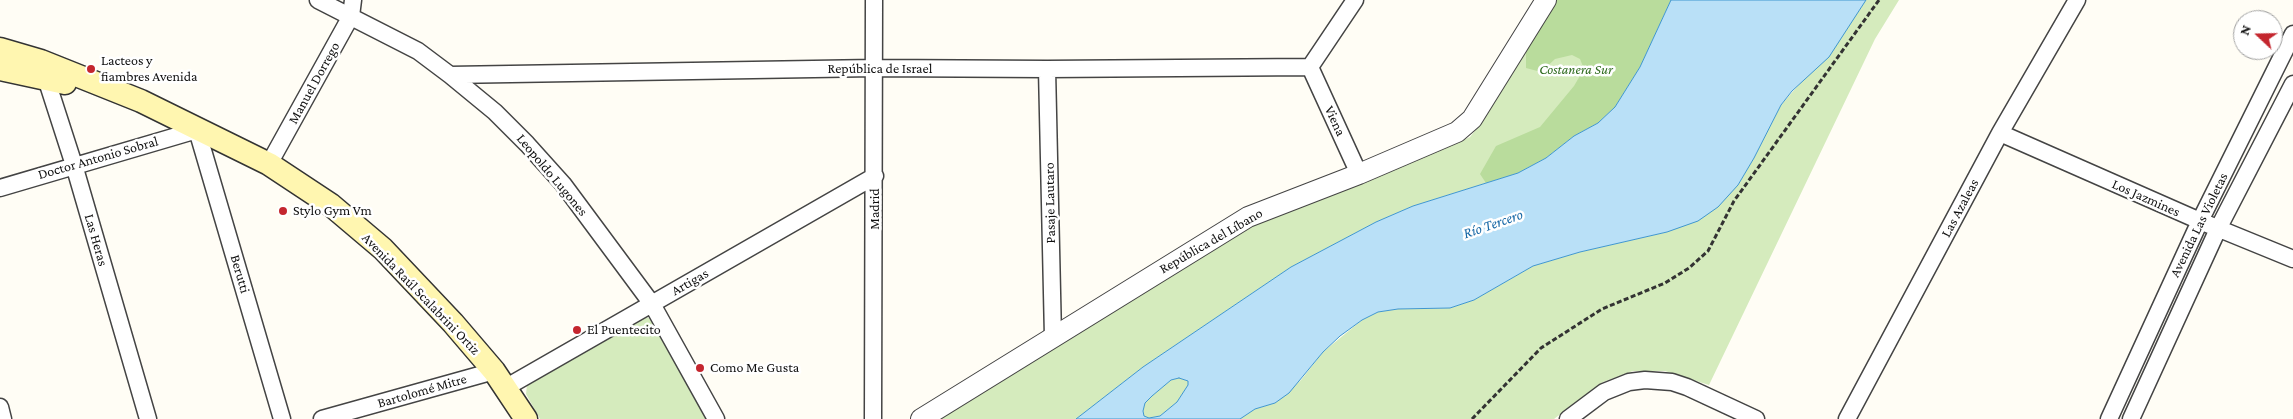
<!DOCTYPE html>
<meta charset="utf-8">
<style>
body{margin:0}
#map{position:relative;width:2293px;height:419px;overflow:hidden;background:#fffdf5;font-family:"Crimson Pro",serif}
canvas{display:block}
.north{position:absolute;left:2233px;top:10px;width:50px;height:50px;box-sizing:border-box;background:#fff;border:1px solid #a0a0a0;border-radius:50%;rotate:291deg;font-size:14px;font-weight:700;line-height:20px;text-align:center;color:#111}
.north::after{content:'';display:block;margin:auto;width:18px;height:22px;background:#c4262e;clip-path:polygon(50% 0,100% 100%,50% 72%,0 100%)}
</style>
<div id="map">
<canvas width="2293" height="419"></canvas>
<div class="north">N</div>
</div>
<script>
const ctx = document.querySelector('canvas').getContext('2d');
ctx.lineJoin = 'round';
function fillPath(path, color) {
  ctx.fillStyle = color;
  ctx.fill(path, 'evenodd');
}
function toPath(rows) {
  const path = new Path2D();
  for (const r of rows) {
    path.moveTo(r[0], r[1]);
    for (let i = 2; i < r.length; i += 2) path.lineTo(r[i], r[i + 1]);
  }
  return path;
}
function trace(path, color, width, dash) {
  ctx.strokeStyle = color;
  ctx.lineWidth = width;
  ctx.lineCap = dash ? 'butt' : 'round';
  ctx.setLineDash(dash || []);
  ctx.stroke(path);
}
function drawText(font, color, halo, rows, align = 'center') {
  ctx.font = font + ' "Crimson Pro",serif';
  ctx.lineWidth = 5;
  ctx.setLineDash([]);
  ctx.textBaseline = 'middle';
  ctx.strokeStyle = halo;
  ctx.fillStyle = color;
  for (const [text, x, y, turn = 0] of rows) {
    ctx.save();
    ctx.translate(x, y);
    ctx.rotate((+turn || 0) * Math.PI / 180);
    ctx.textAlign = isNaN(turn) ? turn : align;
    if (halo) ctx.strokeText(text, 0, 0);
    ctx.fillText(text, 0, 0);
    ctx.restore();
  }
}
fillPath(toPath([
 [1557,0,1671,0,1518,173,1413,206,1376,222,1291,267,1143,367,1076,419,939,419,1255,224,1364,183,1470,137,1482,122],
 [1866,0,1899,0,1875,39,1709,385,1665,371,1633,371,1603,382,1554,419,1240,419,1255,409,1275,403,1301,380,1323,352,1362,320,1378,312,1398,309,1450,308,1474,300,1533,266,1580,252,1667,232,1738,185,1754,158,1781,105,1845,32],
 [645,317,653,319,709,419,540,419,526,394,527,385],
 [1179,378,1188,381,1188,385,1177,402,1160,416,1149,418,1144,416,1143,411,1145,403,1152,396,1171,380]
]), '#d5ebbd');
fillPath(toPath([
 [1557,0,1671,0,1640,67,1615,107,1598,123,1574,136,1546,158,1518,173,1486,183,1480,174,1496,146,1540,127,1574,86,1584,69,1580,59,1572,55,1555,59,1541,72,1526,68,1526,51]
]), '#b9dc9c');
const water = toPath([
 [1671,0,1866,0,1829,57,1792,91,1781,105,1754,158,1738,185,1718,207,1698,221,1667,232,1580,252,1533,266,1474,300,1450,308,1398,309,1378,312,1362,320,1340,336,1323,352,1289,393,1275,403,1255,409,1240,419,1076,419,1143,367,1291,267,1376,222,1413,206,1518,173,1546,158,1574,136,1598,123,1615,107,1640,67,1671,0],
 [1179,378,1188,381,1188,385,1177,402,1160,416,1149,418,1144,416,1143,411,1145,403,1152,396,1171,380,1179,378]
]);
fillPath(water, '#b9e0f7');
trace(water, '#3f96cf', 1);
const minor = toPath([
 [318,0,418,51,450,75,495,112,527,144,563,184,652,304,716,419],
 [1310,67,1359,174],
 [1310,67,1355,0],
 [1047,69,1053,337],
 [44,72,74,165,148,419],
 [450,75,874,68,1047,69,1310,67],
 [2000,133,2200,221,2293,259],
 [269,164,351,16,353,0],
 [0,188,197,130,282,419],
 [505,388,875,176],
 [0,407,3,419],
 [322,419,494,371],
 [873,419,874,0],
 [1568,419,1604,392,1629,382,1645,380,1672,382,1687,387,1756,419],
 [1847,419,2000,133,2077,0],
 [2109,419,2200,221,2293,34],
 [2131,419,2218,229,2293,84]
]);
const tertiary = toPath([
 [921,419,1248,217,1359,174,1457,132,1472,119,1546,0]
]);
const secondary = toPath([
 [0,49,41,61,141,101,269,164,331,205,383,249,453,323,494,371,526,419],
 [0,69,65,83]
]);
trace(minor, '#444', 19);
trace(tertiary, '#444', 22);
trace(secondary, '#333', 25);
trace(toPath([
 [1472,419,1541,348,1602,309,1665,283,1689,268,1708,251,1734,201,1879,0]
]), '#333', 3, [5, 2.5]);
trace(minor, '#fff', 16);
trace(tertiary, '#fff', 20);
trace(secondary, '#fff6b0', 22);
for (const [x, y, r, color] of [
 [91,69,5,"#c4262e"],
 [283,211,5,"#c4262e"],
 [577,330,5,"#c4262e"],
 [700,368,5,"#c4262e"]
]) {
  const dot = new Path2D();
  dot.arc(x, y, r, 0, 2 * Math.PI);
  ctx.fillStyle = color;
  ctx.fill(dot);
  trace(dot, '#fff', 2);
}
drawText('14px', '#111', '#fff', [
 ["Lacteos y",101,61],
 ["fiambres Avenida",101,77],
 ["Stylo Gym Vm",293,211],
 ["El Puentecito",587,330],
 ["Como Me Gusta",710,368]
], 'left');
drawText('14px', '#111', '#fff', [
 ["República de Israel",880,69],
 ["Manuel Dorrego",314,83,-61],
 ["Viena",1335,121,65],
 ["Doctor Antonio Sobral",98,158,-16],
 ["Leopoldo Lugones",552,175,50],
 ["Los Jazmines",2146,198,24],
 ["Pasaje Lautaro",1050,203,-91],
 ["Las Azaleas",1960,208,-62],
 ["Madrid",875,209,-90],
 ["Avenida Las Violetas",2199,225,-64],
 ["Las Heras",96,240,74],
 ["República del Líbano",1211,241,-30],
 ["Berutti",240,274,74],
 ["Artigas",690,282,-30],
 ["Avenida Raúl Scalabrini Ortiz",421,294,46],
 ["Bartolomé Mitre",422,391,-16]
]);
drawText('italic 14px', '#2f6b1f', '#fff', [
 ["Costanera Sur",1576,70]
]);
drawText('italic 15px', '#1768a6', '#fff', [
 ["Río Tercero",1493,224,-19]
]);
</script>
